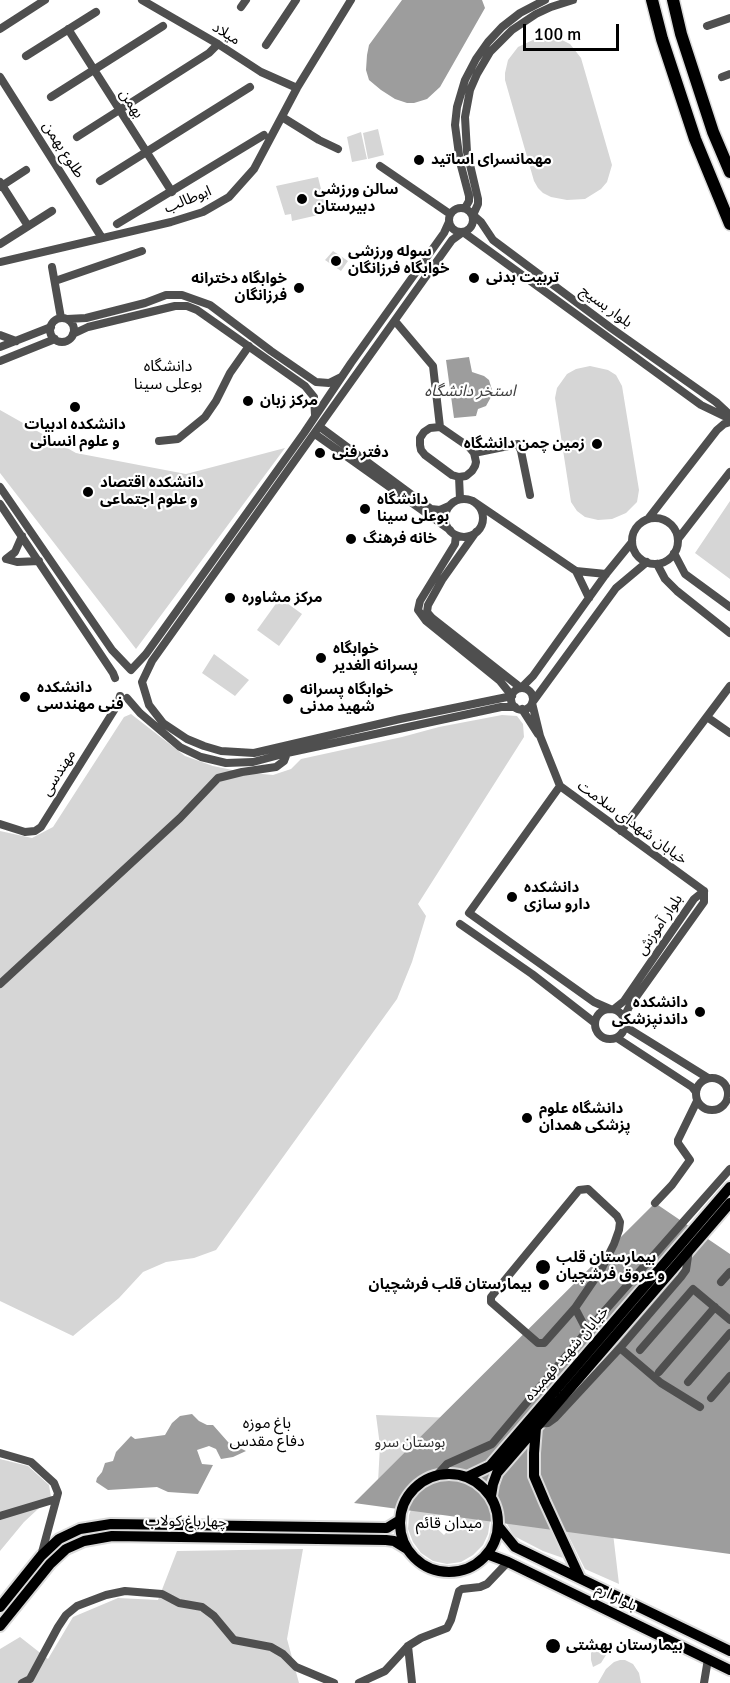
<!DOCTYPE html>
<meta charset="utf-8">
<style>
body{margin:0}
#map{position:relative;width:730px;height:1683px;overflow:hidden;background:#fff;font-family:Signika,sans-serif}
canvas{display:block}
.scale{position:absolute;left:523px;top:24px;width:96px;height:27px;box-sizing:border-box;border:3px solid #000;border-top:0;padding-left:8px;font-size:18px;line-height:21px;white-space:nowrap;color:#000;-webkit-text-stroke:4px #fff;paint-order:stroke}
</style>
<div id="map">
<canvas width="730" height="1683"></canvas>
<div class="scale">100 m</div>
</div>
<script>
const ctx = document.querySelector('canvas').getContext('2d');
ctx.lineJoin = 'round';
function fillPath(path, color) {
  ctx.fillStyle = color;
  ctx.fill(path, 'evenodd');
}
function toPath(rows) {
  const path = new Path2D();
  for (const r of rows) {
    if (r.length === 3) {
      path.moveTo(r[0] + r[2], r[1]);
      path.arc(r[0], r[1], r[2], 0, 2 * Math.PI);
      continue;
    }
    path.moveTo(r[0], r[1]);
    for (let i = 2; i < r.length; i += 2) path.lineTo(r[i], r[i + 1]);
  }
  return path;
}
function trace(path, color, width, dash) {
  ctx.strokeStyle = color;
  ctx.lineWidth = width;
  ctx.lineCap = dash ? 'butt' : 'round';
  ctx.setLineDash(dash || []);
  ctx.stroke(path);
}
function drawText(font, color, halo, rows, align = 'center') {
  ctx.font = font + ' Signika,"Noto Sans Arabic",sans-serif';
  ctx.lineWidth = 4.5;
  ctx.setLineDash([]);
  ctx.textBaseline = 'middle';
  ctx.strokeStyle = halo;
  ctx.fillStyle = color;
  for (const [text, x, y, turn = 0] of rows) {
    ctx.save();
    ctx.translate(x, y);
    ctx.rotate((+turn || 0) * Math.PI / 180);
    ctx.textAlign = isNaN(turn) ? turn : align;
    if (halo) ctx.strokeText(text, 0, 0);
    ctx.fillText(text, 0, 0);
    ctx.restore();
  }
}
fillPath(toPath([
 [547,37,560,39,570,44,581,58,612,165,607,182,601,189,585,199,567,200,551,197,543,193,538,188,534,181,505,80,505,73,508,60,518,47,535,39],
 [378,129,384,155,368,159,363,133],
 [361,132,367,159,352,162,347,137],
 [318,177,327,213,292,221,291,214,285,215,276,186],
 [333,251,348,261,341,271,325,260],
 [590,366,608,370,616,375,622,386,639,490,637,502,626,513,612,519,598,520,585,517,577,511,571,502,555,398,557,388,567,374,576,369],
 [0,410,76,453,186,474,285,448,136,649,0,473],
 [730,501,730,579,695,553],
 [280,598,302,614,279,646,257,630],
 [214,654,249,680,235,696,202,673],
 [131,714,185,756,213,766,242,772,273,775,291,769,301,759,402,737,439,727,502,715,517,716,523,724,524,737,418,904,426,916,412,962,397,999,216,1250,194,1258,166,1262,143,1272,119,1298,73,1336,0,1301,0,831,32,838,53,827,124,717],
 [376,1415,505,1420,378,1482,380,1446],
 [0,1459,28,1466,49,1485,51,1497,24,1522,0,1551],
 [447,1482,460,1484,471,1489,481,1498,487,1509,490,1521,488,1534,483,1545,473,1555,461,1562,447,1564,433,1561,421,1553,413,1542,408,1529,409,1515,414,1502,424,1491,435,1485],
 [464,1488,476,1500,444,1535,432,1524],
 [499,1492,536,1495,563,1558,543,1551,514,1536,507,1524],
 [610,1508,619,1584,585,1569,556,1511],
 [303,1549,287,1639,299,1683,0,1683,0,1649,20,1637,48,1659,73,1617,118,1598,158,1600,177,1551],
 [600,1646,606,1649,606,1655,601,1663,593,1667,591,1660,591,1653,595,1648],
 [620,1660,625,1660,633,1664,639,1673,641,1683,598,1683,606,1669,614,1662]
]), '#d6d6d6');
fillPath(toPath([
 [402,0,482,0,485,8,440,87,427,99,414,103,407,103,395,99,381,90,369,80,366,70,367,55,369,45],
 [469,357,472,372,484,376,489,380,492,390,491,397,486,406,478,409,476,416,454,418,446,360],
 [655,1203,730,1254,730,1554,354,1503],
 [192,1414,199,1421,207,1425,213,1425,228,1442,246,1451,233,1457,221,1459,216,1449,209,1446,197,1450,202,1464,213,1465,198,1494,168,1492,157,1487,108,1490,96,1482,97,1478,102,1472,105,1463,113,1461,116,1452,131,1436,135,1439,165,1435,172,1423,180,1416]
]), '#9d9d9d');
const major = toPath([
 [536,1428,534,1453,534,1476,545,1502,580,1578],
 [449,1523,49],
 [467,1477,490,1466,730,1187],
 [491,1496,493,1484,497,1473,730,1203],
 [498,1526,515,1547,730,1651],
 [487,1554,508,1562,730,1670],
 [0,1607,41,1556,59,1539,80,1529,111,1524,387,1528,400,1520],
 [0,1626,50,1564,66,1549,84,1541,112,1536,386,1540,394,1541,407,1549]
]);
const highway = toPath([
 [652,0,662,39,695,139,730,224],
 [673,0,681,34,713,132,730,172]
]);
trace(major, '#dbdbdb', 14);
trace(highway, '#dbdbdb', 15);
trace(toPath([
 [142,0,218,44,261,72,297,88],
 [573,0,551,7,536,14,512,30,490,52,477,74,470,90,465,117,467,152,478,199,478,204,473,215,481,222,493,240,611,328,716,402,730,415],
 [241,7,246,0],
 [707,26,730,18],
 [0,29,45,0],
 [68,29,172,192],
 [266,45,296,0],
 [26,56,96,12],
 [0,77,102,238],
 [722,77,730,74],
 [51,97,163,26],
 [282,117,319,140,338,149],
 [77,137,209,53,218,44],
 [380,166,450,214],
 [100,181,250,87],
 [0,182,28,226],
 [0,187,26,170],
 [461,220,12],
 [465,208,469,201,469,196,460,162,455,125,457,107,465,80,476,59,488,42,502,27,520,13,545,0],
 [117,224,264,135],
 [0,244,52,211],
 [0,262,171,222,203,212,229,197,254,169,297,88,351,0],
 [52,267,61,318],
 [55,281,142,251],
 [62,330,12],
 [67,319,86,318,145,303,166,295,182,295,210,305,271,351,316,382,329,383,341,377],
 [395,321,433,366,440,427],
 [73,334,88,327,175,306,187,306,197,310,305,386,314,397,315,415],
 [0,335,16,341],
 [0,347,51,327],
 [0,361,55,339],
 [320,427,431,509,440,510,449,506],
 [440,427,469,447,474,453,476,462,475,466,472,471,466,476,459,477,452,475,425,455,421,450,420,445,420,438,424,432,430,428,440,427],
 [315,434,450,530],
 [159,441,178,439,205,417,216,401,230,373,249,346],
 [474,453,518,444,521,451,530,495],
 [459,477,460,499],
 [0,487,112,650,131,670,146,654,304,433,351,363,444,233,449,222],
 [464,518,19],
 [473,501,576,571,606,574],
 [0,504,113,673,115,678],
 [655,541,23],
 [648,519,717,430,724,424,730,422],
 [476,532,442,580,428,605,427,612,432,618,521,688,533,676,606,574,632,542],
 [456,535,455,544,420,601,418,610,426,621,500,681,512,696,400,719,254,753,221,751,204,746,187,739,163,723,149,705,142,682,152,661,452,240,463,232,701,405,730,419],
 [22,536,15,552,6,559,17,562,39,561],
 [678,539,730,472],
 [674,553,685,574,730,607],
 [647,562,616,588,532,703,540,736,560,786,704,891],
 [657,564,665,579,677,591,730,633],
 [576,571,589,598],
 [522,699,11],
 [127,698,140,713,180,747,201,757,226,763,253,762,287,753,501,707,515,707],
 [522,709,538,734],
 [707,717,730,733],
 [560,786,469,913,594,1002,610,1009],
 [0,824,25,832,35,831,41,827,118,704,120,696],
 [621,831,730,686],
 [460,924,532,974,595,1023],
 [0,984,180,818,218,778,242,772,276,767,284,761,287,753,286,749],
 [614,1009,624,1001,694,899,704,891],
 [610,1024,15],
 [624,1017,629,1007,704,902,704,891],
 [625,1020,629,1029,708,1078],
 [617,1038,692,1087,696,1092],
 [712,1094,16],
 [655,1203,672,1185,690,1160,678,1143,678,1140,697,1101],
 [721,1282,730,1272],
 [575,1308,544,1343,538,1343,491,1302,491,1297,579,1190,588,1189,617,1216,620,1222,619,1230,614,1244,601,1270,575,1308,587,1331],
 [620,1348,661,1383,700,1407],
 [640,1350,693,1289,730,1320],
 [659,1372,715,1307],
 [688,1382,730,1333],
 [711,1398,730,1376],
 [538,1424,548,1423,555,1418,620,1348,681,1277,686,1270,689,1250],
 [0,1453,31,1462,54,1483,58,1493,41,1556],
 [437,1475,447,1464,492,1444,587,1331,730,1169],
 [0,1516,56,1499],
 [408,1646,412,1683],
 [22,1683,30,1679,58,1627,66,1615,77,1606,106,1595,125,1591,162,1594,179,1603,202,1607,214,1616,234,1640,271,1647,283,1654,296,1667,334,1683],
 [359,1683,385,1671,408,1646,421,1638,447,1628,451,1620,459,1591,462,1589,480,1587,487,1584,508,1562],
 [704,1683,708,1659]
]), '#4f4f4f', 8);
trace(major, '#000', 10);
trace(highway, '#000', 12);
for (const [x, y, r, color] of [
 [419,160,6,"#000"],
 [302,199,6,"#000"],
 [336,261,6,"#000"],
 [474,278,6,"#000"],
 [299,288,6,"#000"],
 [248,401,6,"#000"],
 [75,407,6,"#000"],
 [597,444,6,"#000"],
 [320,453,6,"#000"],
 [88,492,6,"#000"],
 [365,509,6,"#000"],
 [351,539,6,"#000"],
 [230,598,6,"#000"],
 [321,658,6,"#000"],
 [25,697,6,"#000"],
 [288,699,6,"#000"],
 [512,897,6,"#000"],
 [700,1012,6,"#000"],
 [527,1118,6,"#000"],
 [543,1267,8,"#000"],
 [544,1285,6,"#000"],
 [553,1646,8,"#000"]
]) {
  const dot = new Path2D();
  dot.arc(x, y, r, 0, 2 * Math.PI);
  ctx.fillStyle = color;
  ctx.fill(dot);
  trace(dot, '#fff', 2);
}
drawText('15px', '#000', '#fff', [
 ["میلاد",226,34,32],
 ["بهمن",131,104,57],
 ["طلوع بهمن",63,150,57],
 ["ابوطالب",188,200,-22],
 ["بلوار بسیج",606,307,36],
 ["مهندسی",59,773,-58],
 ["خیابان شهدای سلامت",632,823,36],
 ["بلوار آموزش",660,925,-56],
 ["خیابان شهید فهمیده",567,1354,-49],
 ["چهارباغ کولاب",186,1522,1],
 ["بلوار ارم",616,1598,26]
]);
drawText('bold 15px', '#000', '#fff', [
 ["مهمانسرای اساتید",431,160],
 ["سالن ورزشی",314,190],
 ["دبیرستان",314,207],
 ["سوله ورزشی",348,252],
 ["خوابگاه فرزانگان",348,269],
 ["تربیت بدنی",486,278],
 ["خوابگاه دخترانه",287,279,"right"],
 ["فرزانگان",287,296,"right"],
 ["مرکز زبان",260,401],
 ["دانشکده ادبیات",75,425,"center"],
 ["و علوم انسانی",75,442,"center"],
 ["زمین چمن دانشگاه",585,444,"right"],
 ["دفتر فنی",332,453],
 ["دانشکده اقتصاد",100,483],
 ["و علوم اجتماعی",100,500],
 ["دانشگاه",377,500],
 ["بوعلی سینا",377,517],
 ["خانه فرهنگ",363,539],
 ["مرکز مشاوره",242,598],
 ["خوابگاه",333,649],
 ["پسرانه الغدیر",333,666],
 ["دانشکده",37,688],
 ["فنی مهندسی",37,705],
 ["خوابگاه پسرانه",300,690],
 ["شهید مدنی",300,707],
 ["دانشکده",524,888],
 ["دارو سازی",524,905],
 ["دانشکده",688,1003,"right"],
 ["داندنپزشکی",688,1020,"right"],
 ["دانشگاه علوم",539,1109],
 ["پزشکی همدان",539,1126],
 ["بیمارستان قلب",556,1258],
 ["و عروق فرشچیان",556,1275],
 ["بیمارستان قلب فرشچیان",532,1285,"right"],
 ["بیمارستان بهشتی",566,1646]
], 'left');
drawText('15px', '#2d2d2d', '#fff', [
 ["بوستان سرو",410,1443]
]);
drawText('16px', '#000', '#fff', [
 ["دانشگاه",168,367],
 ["بوعلی سینا",168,385],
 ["باغ موزه",267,1424],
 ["دفاع مقدس",267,1442],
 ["میدان قائم",449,1524]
]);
drawText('italic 16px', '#3e3e3e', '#fff', [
 ["استخر دانشگاه",470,392]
]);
</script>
